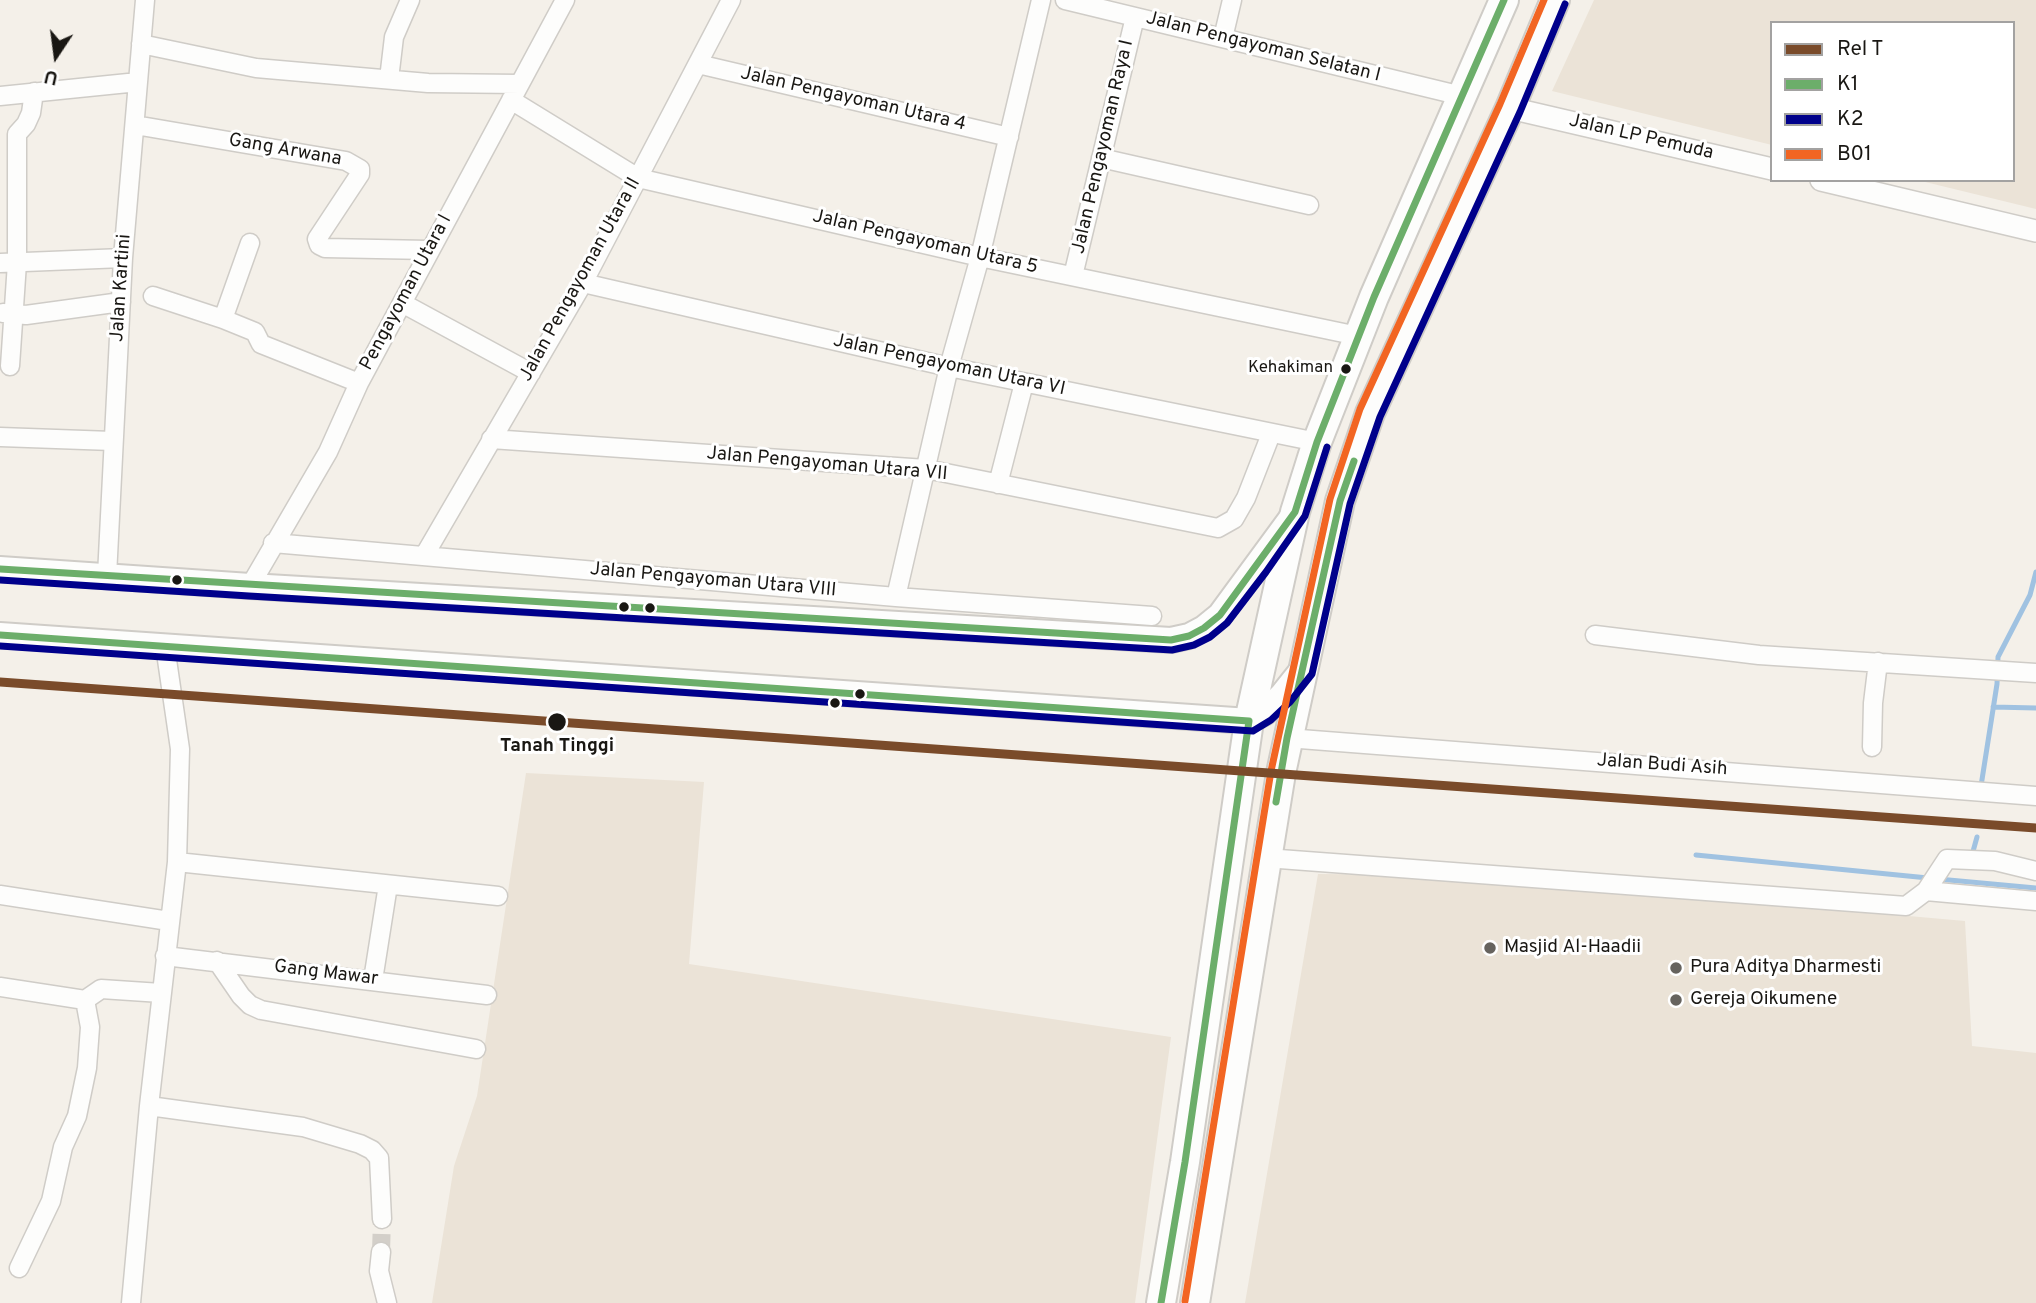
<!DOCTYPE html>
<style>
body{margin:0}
#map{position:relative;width:2036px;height:1303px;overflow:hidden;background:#f4f0e9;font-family:Overpass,sans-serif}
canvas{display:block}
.legend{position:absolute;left:1770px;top:21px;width:245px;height:161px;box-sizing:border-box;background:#fff;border:2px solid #a3a2a1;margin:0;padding:9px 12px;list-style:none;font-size:21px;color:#191713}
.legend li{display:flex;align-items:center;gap:14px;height:35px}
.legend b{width:35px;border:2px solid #a3a2a1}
.north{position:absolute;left:21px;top:21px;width:70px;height:70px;-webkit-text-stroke:5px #fff;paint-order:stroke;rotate:193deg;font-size:19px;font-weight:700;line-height:28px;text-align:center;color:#191713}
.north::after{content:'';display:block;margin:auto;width:24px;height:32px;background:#191713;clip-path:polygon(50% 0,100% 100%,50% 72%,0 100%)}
</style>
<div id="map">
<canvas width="2036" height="1303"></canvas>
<ul class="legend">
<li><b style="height:9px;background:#7a4b2a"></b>Rel T</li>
<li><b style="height:9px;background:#6cae6a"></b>K1</li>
<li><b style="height:9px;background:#00008b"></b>K2</li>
<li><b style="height:9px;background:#f26522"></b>B01</li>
</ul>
<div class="north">U</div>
</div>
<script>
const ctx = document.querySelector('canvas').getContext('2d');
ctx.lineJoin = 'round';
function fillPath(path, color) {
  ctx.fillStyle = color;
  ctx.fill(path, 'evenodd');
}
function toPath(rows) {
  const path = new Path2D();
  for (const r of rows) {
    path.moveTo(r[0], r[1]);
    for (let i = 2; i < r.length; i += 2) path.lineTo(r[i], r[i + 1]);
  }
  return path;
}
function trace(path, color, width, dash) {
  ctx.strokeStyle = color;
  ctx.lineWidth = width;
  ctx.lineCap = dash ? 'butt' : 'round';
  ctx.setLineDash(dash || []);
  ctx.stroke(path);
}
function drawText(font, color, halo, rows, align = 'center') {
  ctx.font = font + ' Overpass,sans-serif';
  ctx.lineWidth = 6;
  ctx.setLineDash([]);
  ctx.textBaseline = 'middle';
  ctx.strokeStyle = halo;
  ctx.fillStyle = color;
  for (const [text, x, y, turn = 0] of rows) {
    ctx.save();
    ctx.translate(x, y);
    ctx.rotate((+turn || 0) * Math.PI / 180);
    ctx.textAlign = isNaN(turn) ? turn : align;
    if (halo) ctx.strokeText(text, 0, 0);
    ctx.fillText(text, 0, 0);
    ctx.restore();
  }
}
fillPath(toPath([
 [1594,0,2036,0,2036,209,1917,180,2013,180,2013,23,1772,23,1772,145,1552,91],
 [526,773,704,782,689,964,1171,1037,1135,1303,432,1303,454,1166,477,1096],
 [1318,874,1447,875,1965,921,1972,1046,2036,1053,2036,1303,1245,1303]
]), '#ebe3d7');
trace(toPath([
 [1993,707,2036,708],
 [1981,786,1997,684,1998,657,2030,595,2036,572],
 [1696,855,1928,878],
 [1972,855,1977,837],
 [1938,879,2036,888]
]), '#a0c2e1', 5);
trace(toPath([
 [381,1252,382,1219]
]), '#d3cfc9', 18, [18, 9]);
const minor = toPath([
 [1065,0,1462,96],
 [1223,38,1232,0],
 [141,44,256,68,428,83,520,84],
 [698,64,1009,137],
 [389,79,394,37,410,0],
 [0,96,138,82],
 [511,100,638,178,980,257,1358,336],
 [135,125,346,161,360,169,360,174,317,239,319,245,325,248,429,250],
 [1101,158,1309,205],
 [0,263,123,258],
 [1073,276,1135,17],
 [583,283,949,367,1317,442],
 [153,296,223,319,255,332,261,344,359,383],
 [402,303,531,373],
 [3,313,26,315,121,302],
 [223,319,250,243],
 [10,366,17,263,17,134,26,124,31,113,34,92],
 [0,437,112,441],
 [491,439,926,469,1218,528,1234,519,1246,498,1271,434],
 [998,484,1024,383],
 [273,543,896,597,1152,616],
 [424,556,583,283,731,0],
 [107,576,123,258,145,0],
 [250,586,328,452,359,383,565,0],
 [896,597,949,367,980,257,1041,0],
 [1595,635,1759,655,2036,673],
 [1287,738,2036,796],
 [1872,747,1873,703,1878,662],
 [1266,858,1906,906,1926,891,1947,859,1995,861,2036,871],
 [177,862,498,896],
 [1926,891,2036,901],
 [0,895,169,921],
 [165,956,487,995],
 [217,961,241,996,250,1005,261,1010,476,1049],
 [373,980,388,885],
 [0,987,85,1000,101,989,161,993],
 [149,1106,303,1127,360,1144,372,1150,379,1158,382,1219],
 [381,1252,379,1271,387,1303],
 [19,1268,51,1201,63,1147,77,1116,87,1068,90,1027,85,1000],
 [131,1303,149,1106,177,862,180,749,165,646]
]);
const tertiary = toPath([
 [1510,108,1772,169],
 [1821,180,2036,231]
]);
const secondary = toPath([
 [0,569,250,586,1171,640,1189,636,1204,628,1220,615,1292,517],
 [0,635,1249,721,1264,713,1282,695,1302,670]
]);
const primary = toPath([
 [1161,1303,1185,1162,1249,721,1295,512,1317,442,1374,297,1504,0],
 [1195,1303,1281,773,1340,501,1370,413,1510,108,1555,0]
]);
trace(minor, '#cfccc7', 21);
trace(tertiary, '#cfccc7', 24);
trace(secondary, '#cfccc7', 28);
trace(primary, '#cfccc7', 32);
trace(minor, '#fdfdfc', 18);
trace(tertiary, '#fdfdfc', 21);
trace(secondary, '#fdfdfc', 24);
trace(primary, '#fdfdfc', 28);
trace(toPath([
 [0,569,1171,640,1189,636,1204,628,1220,615,1295,512,1317,442,1374,297,1504,0],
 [0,635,1249,721,1185,1162,1161,1303],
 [1276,802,1287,738,1340,501,1354,461]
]), '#6cae6a', 7);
trace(toPath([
 [0,580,249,596,1172,650,1194,645,1210,637,1227,623,1266,572,1305,516,1327,447],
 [0,646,1253,731,1271,720,1290,702,1312,674,1350,504,1380,417,1520,112,1565,4]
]), '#00008b', 7);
trace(toPath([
 [1185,1301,1271,771,1330,499,1360,409,1500,104,1544,0]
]), '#f26522', 7);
trace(toPath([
 [0,682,2036,828]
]), '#7a4b2a', 9);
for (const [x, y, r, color] of [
 [1346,369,6,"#191713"],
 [177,580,6,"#191713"],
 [624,607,6,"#191713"],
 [650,608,6,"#191713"],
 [860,694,6,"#191713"],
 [835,703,6,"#191713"],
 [557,722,10,"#191713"],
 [1490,948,7,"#66635e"],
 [1676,968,7,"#66635e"],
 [1676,1000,7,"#66635e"]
]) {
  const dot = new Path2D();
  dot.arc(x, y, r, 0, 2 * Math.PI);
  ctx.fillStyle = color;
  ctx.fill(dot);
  trace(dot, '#fff', 2.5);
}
drawText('17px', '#191713', '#fff', [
 ["Kehakiman",1333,369]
], 'right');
drawText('19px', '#191713', '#fff', [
 ["Jalan Pengayoman Selatan I",1263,48,14],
 ["Jalan Pengayoman Utara 4",853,100,13],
 ["Jalan LP Pemuda",1641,138,13],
 ["Jalan Pengayoman Raya I",1104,147,-77],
 ["Gang Arwana",285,151,10],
 ["Jalan Pengayoman Utara 5",925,243,13],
 ["Jalan Pengayoman Utara II",581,280,-61],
 ["Jalan Kartini",122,288,-86],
 ["Pengayoman Utara I",407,293,-62],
 ["Jalan Pengayoman Utara VI",949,366,12],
 ["Jalan Pengayoman Utara VII",827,465,5],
 ["Jalan Pengayoman Utara VIII",713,581,5],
 ["Jalan Budi Asih",1662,766,4],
 ["Gang Mawar",326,974,7]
]);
drawText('bold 19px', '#191713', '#fff', [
 ["Tanah Tinggi",557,747]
]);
drawText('19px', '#191713', '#fff', [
 ["Masjid Al-Haadii",1504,948],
 ["Pura Aditya Dharmesti",1690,968],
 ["Gereja Oikumene",1690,1000]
], 'left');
</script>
